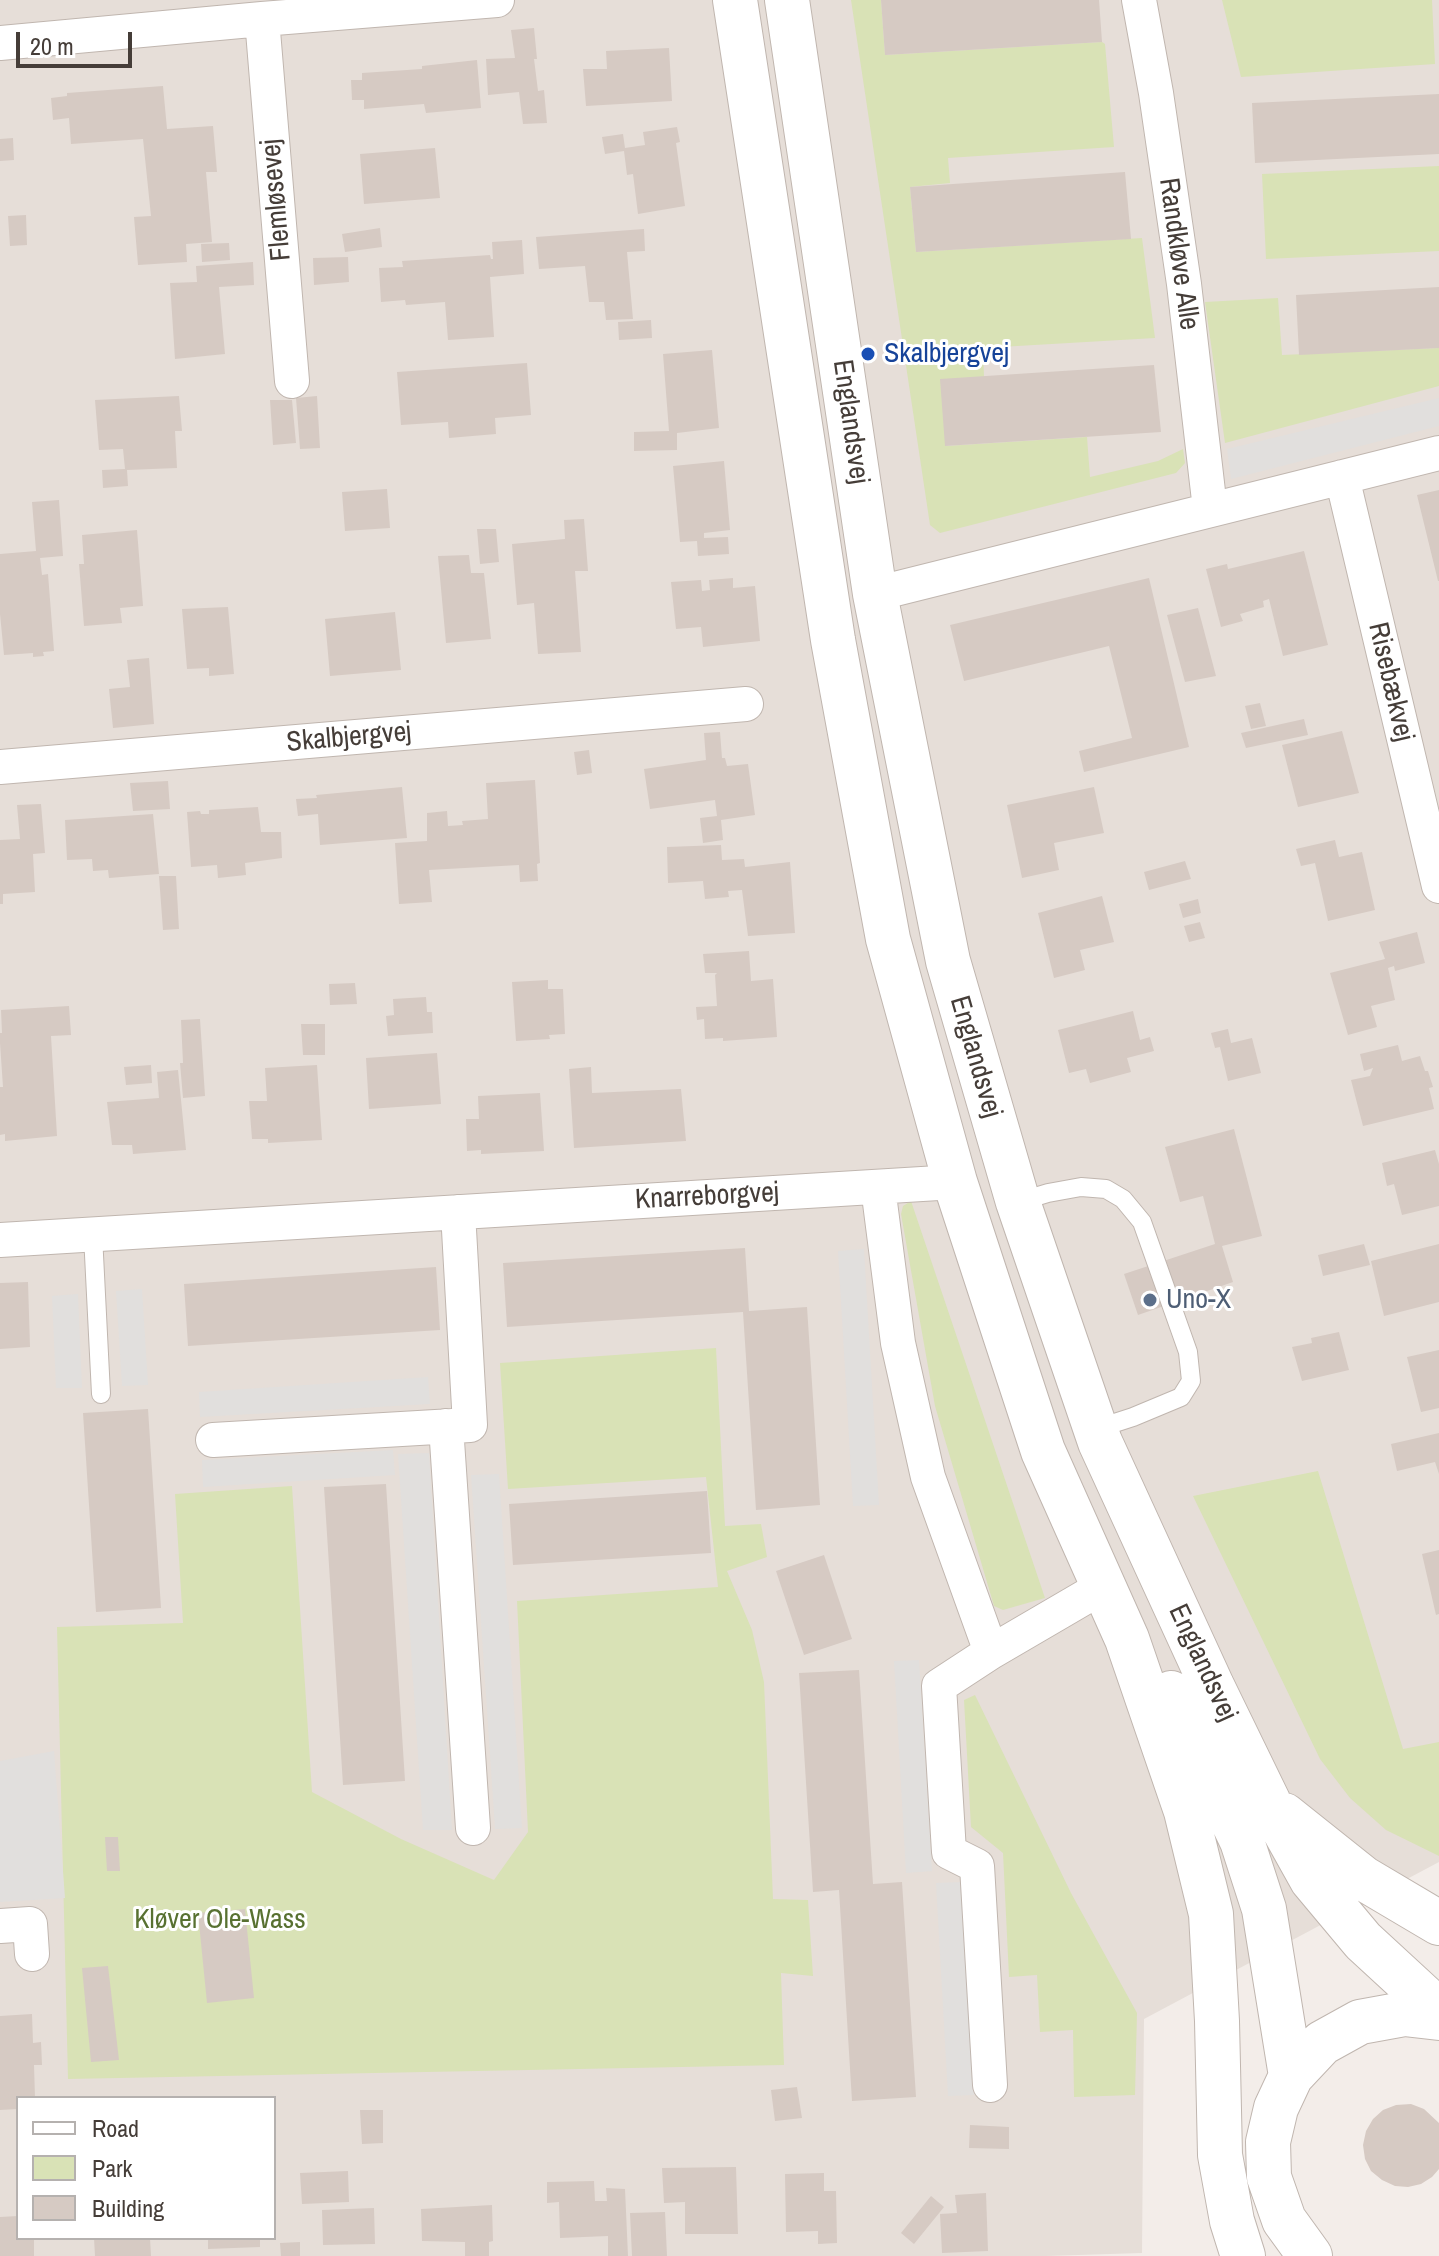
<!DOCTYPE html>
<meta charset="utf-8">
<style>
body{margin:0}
#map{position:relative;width:1439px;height:2256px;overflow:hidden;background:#f3ede9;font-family:"Archivo Narrow",sans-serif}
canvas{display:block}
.legend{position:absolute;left:16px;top:2096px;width:260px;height:144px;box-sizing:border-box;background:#fff;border:2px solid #b5b1af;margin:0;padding:10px 14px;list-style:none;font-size:24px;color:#453d38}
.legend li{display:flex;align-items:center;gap:16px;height:40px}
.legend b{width:40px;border:2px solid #b5b1af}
.scale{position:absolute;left:16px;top:32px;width:116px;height:36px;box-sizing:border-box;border:4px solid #453d38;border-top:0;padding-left:10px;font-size:24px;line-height:28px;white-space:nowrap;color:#453d38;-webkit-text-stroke:6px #fff;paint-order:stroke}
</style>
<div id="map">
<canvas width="1439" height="2256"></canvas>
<ul class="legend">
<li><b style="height:10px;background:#fff"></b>Road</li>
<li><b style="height:22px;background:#d9e2b6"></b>Park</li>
<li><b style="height:22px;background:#d6cac3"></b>Building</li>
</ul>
<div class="scale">20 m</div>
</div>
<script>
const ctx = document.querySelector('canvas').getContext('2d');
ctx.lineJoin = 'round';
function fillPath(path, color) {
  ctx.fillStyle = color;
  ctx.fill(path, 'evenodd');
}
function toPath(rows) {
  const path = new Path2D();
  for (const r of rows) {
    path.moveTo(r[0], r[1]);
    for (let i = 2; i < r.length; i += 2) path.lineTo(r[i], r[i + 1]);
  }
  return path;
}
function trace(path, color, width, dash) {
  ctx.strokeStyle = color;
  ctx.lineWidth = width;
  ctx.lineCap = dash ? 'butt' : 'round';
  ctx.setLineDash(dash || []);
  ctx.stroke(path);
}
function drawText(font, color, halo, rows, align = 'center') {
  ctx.font = font + ' "Archivo Narrow",sans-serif';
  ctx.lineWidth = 6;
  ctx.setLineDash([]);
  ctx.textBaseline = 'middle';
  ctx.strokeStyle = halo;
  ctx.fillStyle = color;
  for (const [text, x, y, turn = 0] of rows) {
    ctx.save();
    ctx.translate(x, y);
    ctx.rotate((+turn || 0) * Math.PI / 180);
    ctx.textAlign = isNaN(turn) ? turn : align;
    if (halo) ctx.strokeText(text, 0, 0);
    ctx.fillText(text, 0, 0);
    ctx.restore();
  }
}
fillPath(toPath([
 [0,0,1439,0,1439,1862,1144,2019,1142,2253,1046,2256,0,2256],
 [18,2098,274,2098,274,2238,18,2238]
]), '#e6ded8');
fillPath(toPath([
 [851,0,881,0,885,55,1102,42,1105,44,1114,147,948,158,950,183,910,187,916,252,1142,238,1155,338,983,348,984,377,946,446,1087,437,1090,477,1158,461,1183,449,1185,463,1176,473,940,533,930,525],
 [1222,0,1432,0,1435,64,1241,77],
 [1439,166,1439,251,1266,259,1262,174],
 [1278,298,1282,355,1439,348,1439,386,1225,443,1205,302],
 [911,1201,1045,1598,1003,1610,994,1606,935,1406,901,1214,903,1206],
 [716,1348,725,1526,761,1524,767,1557,727,1571,752,1630,764,1682,773,1899,808,1900,813,1976,781,1973,784,2065,68,2079,57,1627,183,1623,175,1494,292,1486,312,1792,401,1839,494,1880,528,1832,517,1601,718,1587,706,1477,508,1489,500,1363],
 [1318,1471,1403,1749,1439,1742,1439,1856,1386,1830,1350,1798,1320,1759,1193,1496],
 [975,1695,1071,1893,1137,2013,1135,2095,1074,2097,1073,2030,1040,2032,1037,1975,1009,1977,1003,1853,971,1827,964,1700]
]), '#d9e2b6');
fillPath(toPath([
 [1439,398,1439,426,1231,479,1227,449],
 [864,1249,879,1505,853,1506,838,1251],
 [142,1289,148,1385,122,1386,116,1291],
 [78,1294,82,1388,56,1388,52,1296],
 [428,1377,430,1404,200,1417,199,1392],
 [393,1450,395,1475,203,1487,202,1460],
 [429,1453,452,1830,423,1830,398,1454],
 [499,1474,522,1828,495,1829,471,1475],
 [919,1660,932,1871,906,1873,894,1661],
 [54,1751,65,1898,0,1902,0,1761],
 [962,1882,974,2095,948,2096,936,1883]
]), '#e1dfdd');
fillPath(toPath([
 [881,0,1099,0,1102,42,885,55],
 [534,28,537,59,534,59,538,91,544,90,547,123,523,124,519,92,488,95,486,59,515,58,511,30],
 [669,48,672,101,586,106,583,69,607,69,606,51],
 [477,60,481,108,426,113,424,104,364,109,364,100,352,100,351,80,362,80,362,73,422,69,422,66],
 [163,86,167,129,213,126,217,172,206,172,212,242,186,244,187,262,138,265,134,217,151,216,143,139,71,144,69,118,53,120,51,98,67,96,67,93],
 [1439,94,1439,154,1255,163,1252,103],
 [677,127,680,142,676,143,685,206,638,214,633,174,627,175,624,151,605,154,602,137,623,134,625,148,645,145,643,132],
 [13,138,14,160,0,161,0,139],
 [435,148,440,198,364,204,360,154],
 [1125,172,1131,239,916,252,910,187],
 [26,215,27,245,10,246,8,216],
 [380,228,382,247,345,252,342,234],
 [644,229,645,251,627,252,633,319,606,320,604,302,589,302,585,266,539,269,536,237],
 [522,240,524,274,490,277,494,337,448,340,445,302,406,305,405,300,381,302,379,268,403,267,402,261,490,255,491,259,493,259,492,242],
 [229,243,230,260,202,262,201,244],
 [348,257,349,282,314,285,313,258],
 [253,262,254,285,219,287,225,354,175,359,170,283,197,282,196,266],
 [1439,287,1439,348,1299,355,1296,295],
 [651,320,652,338,619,340,618,322],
 [712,350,719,428,677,433,677,450,634,451,634,432,669,431,663,354],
 [527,363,531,415,495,418,496,434,449,438,448,422,401,425,397,372],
 [1154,365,1161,432,945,446,940,379],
 [179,396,182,431,175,431,177,468,127,470,128,486,103,488,102,470,125,469,123,449,99,450,95,400],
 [317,396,320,448,300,449,296,398],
 [270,400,292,400,296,443,273,445],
 [724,461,730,530,704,533,704,538,728,537,729,554,698,556,697,541,680,542,673,466],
 [387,489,390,528,345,531,342,492],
 [1439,490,1439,581,1438,581,1417,495],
 [59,500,63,556,40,558,42,575,48,574,54,651,43,652,44,656,33,657,33,653,4,655,0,614,0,554,36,551,32,502],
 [584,519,588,571,575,571,581,652,538,654,534,603,517,605,512,544,565,539,564,520],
 [477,529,496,529,499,562,480,564],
 [137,530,143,606,120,608,122,623,84,626,79,564,84,564,82,535],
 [1304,551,1328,645,1283,656,1269,599,1263,601,1264,607,1240,614,1243,621,1221,627,1206,569,1227,564,1228,569],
 [469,555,471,573,484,573,491,639,446,643,438,556],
 [733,578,733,588,755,586,760,641,703,647,701,627,676,629,671,582,701,580,702,591,710,590,709,580],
 [1149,578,1189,747,1084,772,1079,751,1132,738,1109,646,964,681,950,625],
 [228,607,234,674,209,676,209,668,187,669,182,609],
 [1198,608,1216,676,1185,682,1167,615],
 [395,612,401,670,330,676,325,619],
 [149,658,154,724,113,728,109,689,130,687,127,660],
 [1260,703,1266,726,1251,729,1245,706],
 [1304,719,1308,735,1246,748,1241,733],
 [1342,731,1359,793,1298,807,1282,745],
 [720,732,722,758,725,758,727,766,748,764,755,815,721,820,723,840,703,843,700,818,717,816,715,800,650,809,644,769,706,760,704,733],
 [589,750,592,773,577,775,574,752],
 [535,780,540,863,537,864,538,881,520,882,519,865,429,870,432,902,399,904,395,843,427,841,427,813,447,811,448,826,463,825,462,821,488,819,486,783],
 [168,781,170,809,133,811,130,783],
 [402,787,407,838,320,845,318,814,298,816,296,799,317,798,316,795],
 [1094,787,1104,833,1054,843,1059,870,1022,878,1007,805],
 [41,804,45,853,33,854,35,892,3,894,3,904,0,904,0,840,20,839,17,805],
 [258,807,261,832,281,832,282,858,245,863,246,875,218,878,217,865,191,867,187,812,200,811,201,814,209,814,209,810],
 [153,814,159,874,109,878,108,870,93,871,92,859,67,860,65,820],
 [1335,840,1339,857,1362,852,1375,910,1328,921,1315,863,1301,866,1296,849],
 [721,845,722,860,744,859,745,867,790,862,795,933,748,936,742,890,728,891,729,897,705,899,703,881,668,883,667,847],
 [1185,861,1191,879,1149,890,1144,872],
 [159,876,176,876,179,929,163,930],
 [1102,896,1114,942,1080,950,1085,970,1054,978,1038,913],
 [1198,899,1201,913,1183,918,1179,904],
 [1200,922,1205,938,1189,942,1184,926],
 [1417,932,1425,963,1395,971,1394,966,1388,968,1395,1000,1371,1006,1377,1027,1348,1035,1330,973,1385,959,1379,942],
 [749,951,751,981,773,979,777,1037,723,1041,723,1038,705,1039,704,1019,697,1020,696,1007,717,1006,715,975,717,973,705,973,703,954],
 [548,980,548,989,563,989,565,1034,549,1035,550,1039,516,1041,512,982],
 [355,983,357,1004,330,1005,329,984],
 [426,997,427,1012,432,1012,433,1033,388,1036,386,1016,394,1015,393,999],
 [69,1006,71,1035,51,1036,57,1136,5,1141,5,1134,0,1135,0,1087,3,1087,0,1043,0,1033,2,1033,1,1010],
 [1133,1011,1140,1040,1150,1037,1154,1051,1127,1058,1131,1072,1090,1083,1086,1069,1069,1073,1058,1030],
 [200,1019,205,1096,183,1098,180,1063,183,1063,181,1020],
 [301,1024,325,1024,325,1055,303,1055],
 [1228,1029,1231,1043,1252,1038,1261,1073,1228,1081,1220,1047,1215,1048,1211,1033],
 [1398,1045,1402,1061,1420,1056,1425,1071,1428,1071,1433,1087,1429,1088,1434,1109,1363,1126,1351,1080,1370,1076,1373,1068,1364,1071,1360,1054],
 [437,1053,441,1104,369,1109,366,1058],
 [151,1065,152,1083,126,1085,124,1067],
 [317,1065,322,1140,268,1143,268,1139,252,1139,249,1101,267,1101,265,1068],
 [591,1067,592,1093,681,1089,686,1141,574,1148,569,1069],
 [178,1070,186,1150,133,1154,132,1145,112,1145,107,1102,159,1098,157,1072],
 [540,1093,544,1151,481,1154,481,1150,467,1151,466,1119,479,1119,478,1096],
 [1234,1129,1262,1236,1222,1246,1233,1282,1138,1315,1124,1274,1215,1244,1203,1196,1180,1202,1165,1147],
 [1435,1150,1439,1164,1439,1206,1402,1215,1394,1184,1387,1186,1382,1163],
 [1364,1244,1370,1265,1323,1276,1318,1255],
 [1439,1244,1439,1302,1384,1316,1371,1261],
 [745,1248,749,1311,807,1307,820,1505,756,1510,743,1312,507,1327,503,1263],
 [436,1267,440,1330,188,1346,184,1284],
 [28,1282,30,1347,0,1349,0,1283],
 [1339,1332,1349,1370,1302,1381,1292,1347,1312,1343,1311,1338],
 [1439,1350,1439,1408,1421,1412,1407,1357],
 [148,1409,161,1608,96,1612,83,1413],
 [1439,1433,1439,1474,1435,1462,1397,1471,1391,1444],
 [386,1484,405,1781,343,1785,324,1487],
 [707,1491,711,1553,513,1565,509,1504],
 [1439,1550,1439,1614,1436,1615,1422,1554],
 [824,1555,852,1639,804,1655,776,1571],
 [859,1670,873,1884,902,1882,916,2097,852,2101,839,1890,813,1892,799,1673],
 [105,1837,118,1837,120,1871,107,1871],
 [245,1909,254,1998,207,2003,198,1913],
 [108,1966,119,2060,91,2062,82,1968],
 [32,2014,33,2043,41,2042,42,2065,34,2065,35,2098,18,2098,18,2109,0,2110,0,2016],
 [797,2087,802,2118,775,2121,771,2090],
 [1411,2104,1424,2109,1439,2123,1439,2169,1432,2177,1421,2184,1408,2187,1395,2186,1382,2180,1371,2171,1365,2159,1363,2145,1366,2131,1373,2119,1383,2110,1396,2105],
 [360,2110,383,2110,383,2143,362,2144],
 [970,2125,1009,2127,1009,2149,969,2148],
 [736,2167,738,2234,685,2234,685,2202,664,2203,662,2168],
 [348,2171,349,2202,302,2204,300,2173],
 [824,2173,824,2191,836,2191,837,2243,818,2244,818,2231,786,2232,785,2174],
 [594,2181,595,2201,607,2201,606,2188,625,2189,628,2256,608,2256,608,2236,560,2238,559,2202,547,2203,547,2182],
 [986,2193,988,2251,942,2253,940,2214,957,2213,955,2195],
 [931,2196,944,2207,914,2244,901,2233],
 [492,2205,493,2241,489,2242,489,2256,465,2256,465,2242,422,2241,421,2209],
 [374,2208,375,2244,323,2245,322,2210],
 [665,2212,667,2256,632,2256,630,2213],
 [18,2216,18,2238,34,2238,34,2256,0,2256,0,2217],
 [94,2238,150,2238,151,2256,95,2256],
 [208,2238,260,2238,260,2247,208,2249],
 [300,2242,300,2256,281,2256,280,2243]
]), '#d6cac3');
const service = toPath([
 [1018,1202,1048,1193,1081,1187,1106,1189,1123,1199,1142,1222,1188,1352,1191,1381,1181,1397,1133,1417,1096,1429],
 [93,1235,101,1394]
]);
const minor = toPath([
 [1139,0,1156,93,1184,284,1210,509],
 [262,19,292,381],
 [0,43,262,19,497,0],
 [1342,477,1439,886],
 [875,594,1439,453],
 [0,767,746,704],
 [878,1187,898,1343,928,1477,991,1652,1104,1586],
 [0,1240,955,1182],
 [446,1426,473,1828],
 [213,1440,470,1425,458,1212],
 [0,1926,30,1924,32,1954],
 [990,2085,977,1866,949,1852,939,1686,991,1652]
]);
const tertiary = toPath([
 [735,0,833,640,888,939,955,1182,1043,1451,1127,1639,1186,1811,1211,1914,1217,2021,1220,2155,1232,2221,1243,2256],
 [787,0,875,594,948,961,1018,1202,1100,1442,1212,1686,1269,1803,1312,1880,1363,1941,1439,2011],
 [1171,1693,1242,1841,1264,1909,1291,2076],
 [1284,1815,1363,1878,1439,1923],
 [1310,2256,1284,2220,1269,2177,1268,2142,1276,2108,1291,2076,1322,2043,1360,2022,1404,2014,1439,2018]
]);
trace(service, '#c0b6af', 20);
trace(minor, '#c0b6af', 36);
trace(tertiary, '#c0b6af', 46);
trace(service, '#fff', 18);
trace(minor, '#fff', 34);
trace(tertiary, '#fff', 44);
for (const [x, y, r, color] of [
 [868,354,8,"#1a4fb4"],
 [1150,1300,8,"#5c6f8a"]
]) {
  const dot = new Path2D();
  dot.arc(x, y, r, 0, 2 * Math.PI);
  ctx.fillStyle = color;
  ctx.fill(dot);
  trace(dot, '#fff', 3);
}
drawText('28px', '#453d38', '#fff', [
 ["Flemløsevej",277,200,-95],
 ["Randkløve Alle",1178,254,82],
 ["Englandsvej",850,422,82],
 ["Risebækvej",1390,682,77],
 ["Skalbjergvej",349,738,-5],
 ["Englandsvej",975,1057,74],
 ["Knarreborgvej",707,1197,-3],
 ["Englandsvej",1202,1663,65]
]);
drawText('28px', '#164399', '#fff', [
 ["Skalbjergvej",884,354]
], 'left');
drawText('28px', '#4e5e75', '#fff', [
 ["Uno-X",1166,1300]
], 'left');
drawText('28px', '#587131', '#fff', [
 ["Kløver Ole-Wass",220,1920]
]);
</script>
